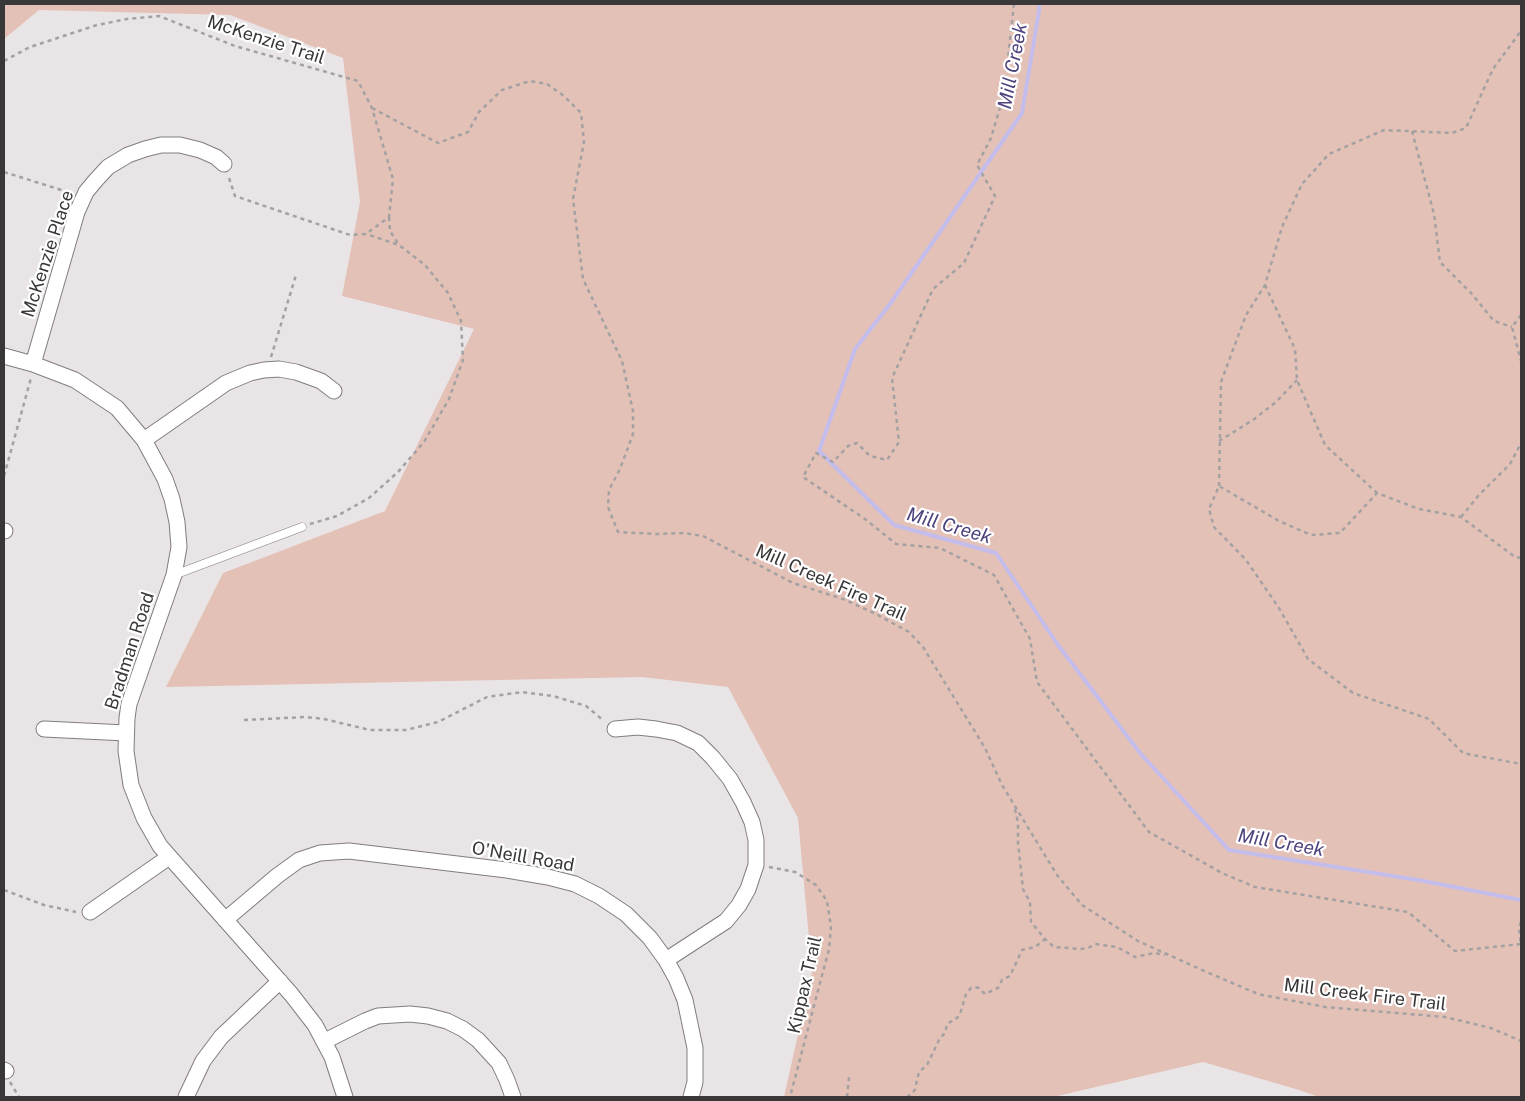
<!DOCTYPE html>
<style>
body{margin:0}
#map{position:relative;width:1525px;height:1101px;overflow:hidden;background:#e9e5e7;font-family:"Public Sans",sans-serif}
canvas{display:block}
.frame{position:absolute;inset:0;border:5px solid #393738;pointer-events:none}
</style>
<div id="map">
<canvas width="1525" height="1101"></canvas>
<div class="frame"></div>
</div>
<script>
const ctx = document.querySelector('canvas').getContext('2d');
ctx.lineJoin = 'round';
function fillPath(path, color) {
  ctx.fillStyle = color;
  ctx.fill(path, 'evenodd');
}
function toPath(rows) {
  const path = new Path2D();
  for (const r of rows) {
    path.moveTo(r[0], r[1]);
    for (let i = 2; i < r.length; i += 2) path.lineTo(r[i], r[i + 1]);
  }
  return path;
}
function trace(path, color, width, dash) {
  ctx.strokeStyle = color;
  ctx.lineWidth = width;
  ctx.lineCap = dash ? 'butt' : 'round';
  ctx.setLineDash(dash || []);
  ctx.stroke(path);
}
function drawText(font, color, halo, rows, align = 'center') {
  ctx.font = font + ' "Public Sans",sans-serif';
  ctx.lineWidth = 4.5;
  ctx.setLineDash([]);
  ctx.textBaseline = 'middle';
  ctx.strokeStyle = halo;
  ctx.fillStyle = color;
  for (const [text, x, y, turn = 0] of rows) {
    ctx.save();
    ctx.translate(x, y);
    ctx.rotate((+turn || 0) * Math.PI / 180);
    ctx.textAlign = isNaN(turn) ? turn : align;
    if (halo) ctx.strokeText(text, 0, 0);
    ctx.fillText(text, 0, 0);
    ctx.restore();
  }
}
fillPath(toPath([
 [4,4,1521,4,1521,1097,1319,1097,1299,1090,1203,1062,1053,1097,784,1097,812,972,798,818,728,687,642,677,166,687,223,573,385,511,474,329,342,296,360,202,343,58,230,15,39,10,4,39]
]), '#e4c1b7');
trace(toPath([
 [1039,4,1039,11,1022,113,890,304,855,349,819,451,894,525,996,553,1058,645,1140,753,1229,850,1418,880,1521,900]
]), '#c4bdec', 4);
const service = toPath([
 [174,575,302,527]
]);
const minor = toPath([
 [4,356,33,364,75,380,117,408,144,440,165,479,172,499,177,522,179,547,174,575,129,704,127,718,126,751,131,785,144,818,160,846,291,994,315,1025,332,1057,345,1097],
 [33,364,77,212,86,192,96,180,108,167,128,155,145,149,161,145,180,145,200,150,216,157,224,164],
 [144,440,226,383,250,373,264,370,279,369,296,372,321,381,334,391],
 [4,531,5,531],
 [44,729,126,733],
 [615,729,638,727,656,729,677,733,698,743,713,758,730,779,743,802,752,822,756,840,756,865,748,889,739,905,726,921,666,960],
 [90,912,169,857],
 [225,920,277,876,299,860,320,853,349,851,507,870,548,877,575,884,599,896,626,914,650,938,666,960,676,978,685,1000,695,1048,695,1082,691,1097],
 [325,1041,365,1021,378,1016,410,1014,428,1016,447,1021,463,1029,478,1040,499,1063,507,1080,513,1097],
 [4,1070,6,1071],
 [186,1097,203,1061,221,1037,280,981]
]);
trace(service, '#817d7f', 9);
trace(minor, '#817d7f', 17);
trace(toPath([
 [1014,4,1004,94,991,138,977,165,995,196,964,263,933,289,892,378,899,442,887,460,870,456,857,443,848,446,833,462,816,453,803,477,865,519,896,544,940,548,994,575,1030,639,1037,682,1149,832,1222,873,1255,887,1408,912,1455,951,1521,944],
 [4,61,30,47,97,25,127,19,159,16,235,46,358,81,372,108,393,179,389,217,366,234,350,235,235,196,228,175],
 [372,108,438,143,468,132,479,112,502,90,530,81,547,84,564,96,581,113,584,142,573,199,583,279,622,361,633,411,633,434,620,469,609,490,608,507,618,532,657,534,684,533,703,536,793,583,843,599,874,613,909,632,923,647,985,748,1002,785,1057,875,1082,905,1138,941,1202,970,1258,994,1325,1007,1445,1017,1491,1028,1521,1041],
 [1412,131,1434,214,1440,262,1471,293,1494,321,1512,327],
 [4,172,71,193],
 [389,217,390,231,399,245],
 [1265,285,1295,349,1297,380,1325,445,1377,493],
 [1521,315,1512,327,1521,361],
 [271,357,296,275],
 [1219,441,1253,420,1276,402,1297,380],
 [4,476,31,378],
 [1219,486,1221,382,1246,315,1265,285,1282,227,1302,184,1329,154,1384,130,1452,133,1466,128,1493,69,1521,31],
 [1461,517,1479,495,1510,464,1521,443],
 [310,524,337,516,369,498,398,472,424,442,449,399,463,360,461,321,448,293,425,265,399,245,366,234],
 [1521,558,1515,557,1461,517,1419,509,1377,493,1340,533,1311,535,1279,521,1219,486,1209,509,1214,527,1246,560,1279,608,1308,659,1353,693,1429,719,1463,753,1521,764],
 [244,720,306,717,324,719,370,730,406,730,438,722,487,697,522,692,553,696,586,706,604,721],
 [1015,809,1018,823,1018,843,1023,889,1030,902,1031,922,1045,939,1054,947,1080,949,1088,948,1095,944,1117,947,1135,957,1154,953,1165,955],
 [769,867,795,872,816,885,827,901,831,927,829,949,790,1097],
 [4,890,44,905,76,912],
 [1521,922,1519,928,1521,946],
 [10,1082,19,1097],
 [847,1097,849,1077],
 [907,1097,913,1093,915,1089,919,1072,927,1065,940,1038,945,1033,947,1024,957,1018,960,1014,966,994,971,988,974,987,979,988,985,994,998,988,1002,980,1010,976,1022,950,1035,947,1045,939]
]), '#a4a1a3', 2.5, [4, 4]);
trace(service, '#fff', 8);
trace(minor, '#fff', 15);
drawText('18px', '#393738', '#fff', [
 ["McKenzie Trail",266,40,18],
 ["McKenzie Place",48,254,-72],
 ["Mill Creek Fire Trail",831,583,24],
 ["Bradman Road",130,651,-72],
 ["O'Neill Road",523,857,10],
 ["Kippax Trail",805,985,-77],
 ["Mill Creek Fire Trail",1365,995,7]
]);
drawText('italic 19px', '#4f437e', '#fff', [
 ["Mill Creek",1013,66,-79],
 ["Mill Creek",949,526,16],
 ["Mill Creek",1281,843,10]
]);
</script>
